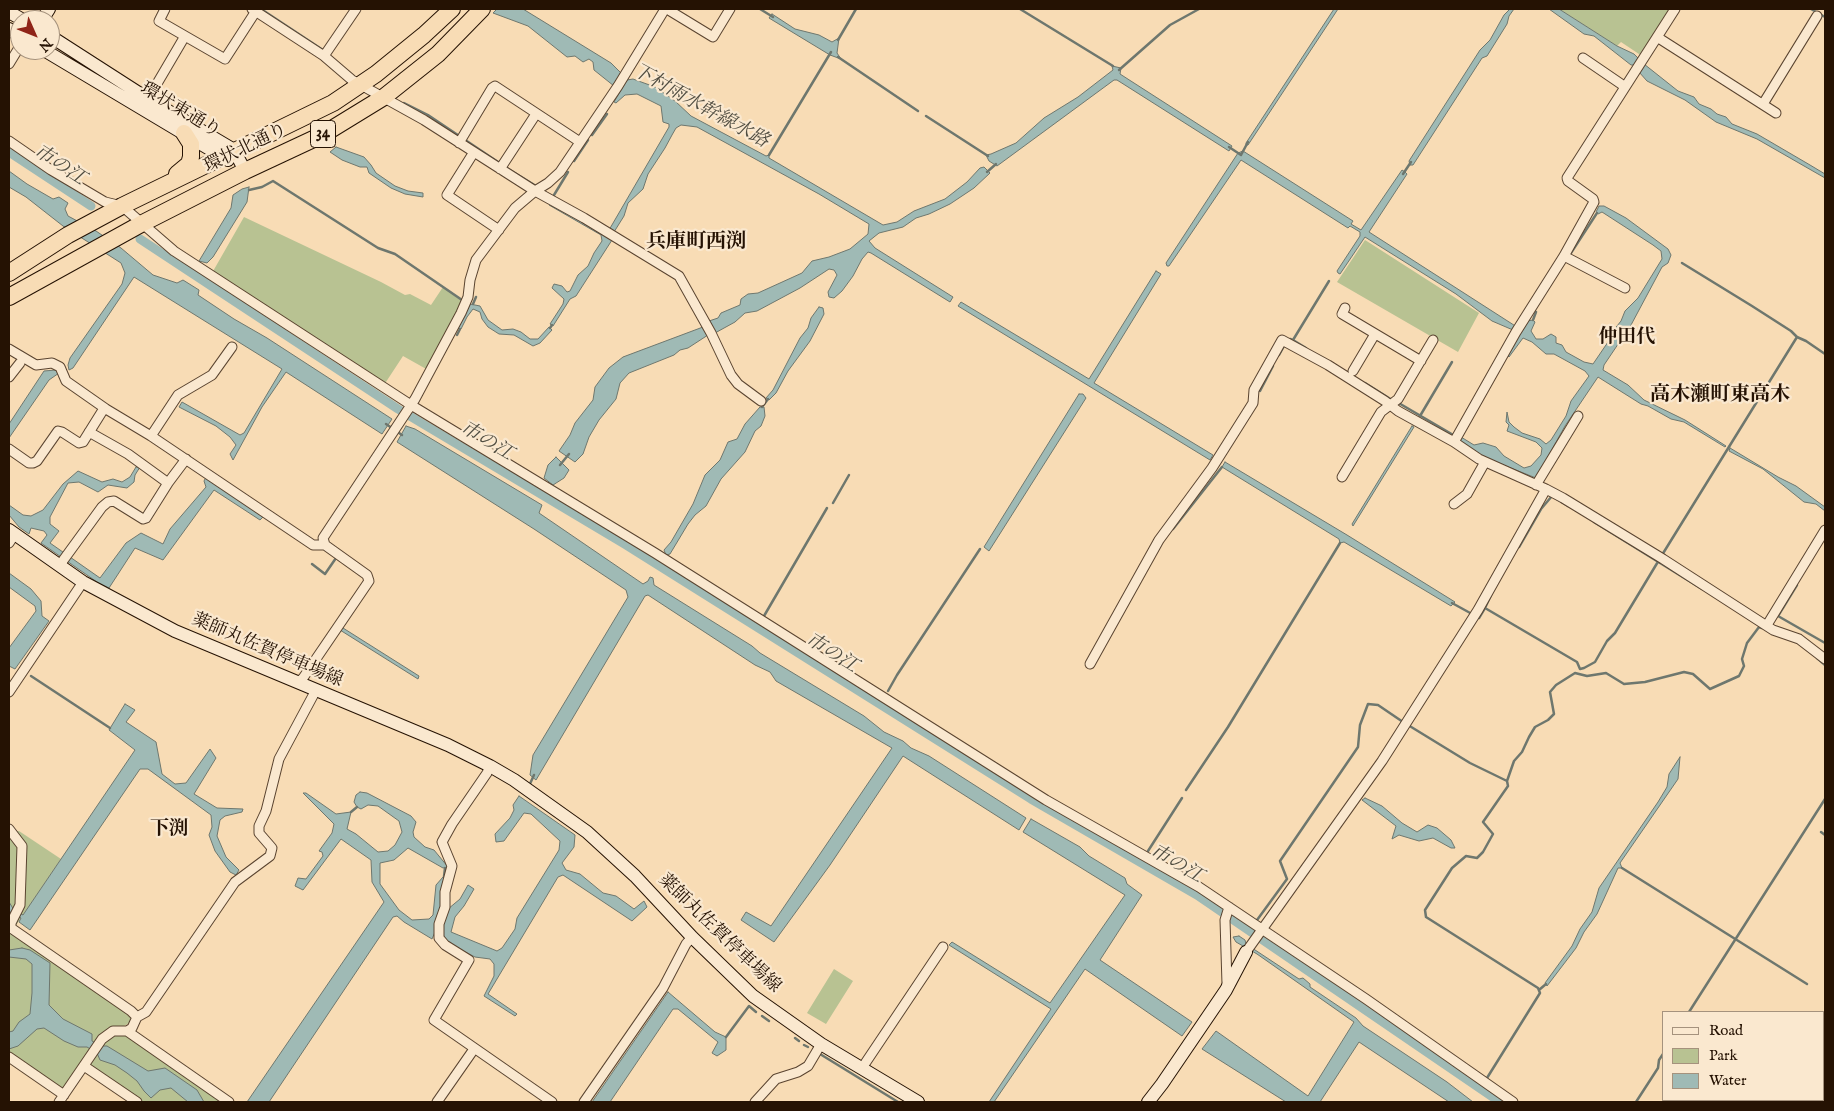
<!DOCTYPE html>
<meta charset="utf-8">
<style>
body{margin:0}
#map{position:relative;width:1834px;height:1111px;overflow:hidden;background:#f8dcb5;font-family:"IM FELL English",serif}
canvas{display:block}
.frame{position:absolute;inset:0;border:10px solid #251203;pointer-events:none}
.legend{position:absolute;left:1662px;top:1011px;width:162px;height:90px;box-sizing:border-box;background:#fae8cf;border:1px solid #a5927d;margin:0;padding:6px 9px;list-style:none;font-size:15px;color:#251203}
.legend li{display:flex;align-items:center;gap:10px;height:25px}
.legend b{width:25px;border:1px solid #a5927d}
.north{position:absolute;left:10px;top:10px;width:50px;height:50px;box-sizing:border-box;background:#fae8cf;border:1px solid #a5927d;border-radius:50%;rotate:134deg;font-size:14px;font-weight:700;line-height:20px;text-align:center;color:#251203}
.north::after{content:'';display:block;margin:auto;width:18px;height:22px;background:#8f2418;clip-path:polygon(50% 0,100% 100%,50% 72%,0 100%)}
</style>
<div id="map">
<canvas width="1834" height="1111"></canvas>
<div class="frame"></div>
<ul class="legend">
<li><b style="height:6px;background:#fae8cf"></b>Road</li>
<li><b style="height:14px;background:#b8c292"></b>Park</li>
<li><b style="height:14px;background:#9fbab5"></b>Water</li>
</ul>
<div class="north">N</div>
</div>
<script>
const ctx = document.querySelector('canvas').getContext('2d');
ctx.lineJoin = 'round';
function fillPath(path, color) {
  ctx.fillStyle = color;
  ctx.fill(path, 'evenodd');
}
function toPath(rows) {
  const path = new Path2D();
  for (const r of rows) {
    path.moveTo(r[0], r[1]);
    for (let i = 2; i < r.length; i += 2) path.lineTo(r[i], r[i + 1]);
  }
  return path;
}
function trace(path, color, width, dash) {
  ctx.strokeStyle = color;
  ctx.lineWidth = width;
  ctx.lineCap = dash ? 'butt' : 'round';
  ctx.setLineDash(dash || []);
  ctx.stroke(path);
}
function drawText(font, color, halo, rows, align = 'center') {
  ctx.font = font + ' "IM FELL English","Noto Serif JP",serif';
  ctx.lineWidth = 4.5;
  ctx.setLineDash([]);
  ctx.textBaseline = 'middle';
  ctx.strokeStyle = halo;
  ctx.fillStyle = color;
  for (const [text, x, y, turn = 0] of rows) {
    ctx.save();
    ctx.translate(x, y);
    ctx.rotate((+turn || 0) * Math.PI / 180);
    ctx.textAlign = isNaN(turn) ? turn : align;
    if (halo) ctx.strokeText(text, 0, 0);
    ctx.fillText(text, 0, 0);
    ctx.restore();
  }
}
fillPath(toPath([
 [1559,9,1672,9,1642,56,1621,42,1617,46],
 [244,217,381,282,405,295,410,294,431,305,443,287,462,300,460,311,428,370,403,356,384,385,212,273],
 [1365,240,1479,313,1458,352,1337,282],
 [9,831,19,831,61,859,15,927,130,1012,132,1019,129,1023,124,1026,110,1028,66,1086,61,1089,9,1054],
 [834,969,853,981,826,1024,807,1013],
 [111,1034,124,1035,223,1102,141,1102,91,1069,91,1062,104,1040]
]), '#b8c292');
const water = toPath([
 [497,9,523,9,611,63,621,73,620,75,627,80,633,79,655,87,675,101,691,116,766,156,769,155,769,158,883,225,897,222,914,211,945,199,967,182,980,168,984,167,990,173,974,188,950,204,929,214,916,218,903,227,879,233,869,241,875,248,953,297,950,302,871,253,868,252,862,259,853,276,842,291,834,298,829,297,828,292,837,275,834,270,829,269,800,288,757,311,745,313,735,322,715,333,709,321,718,318,721,313,740,305,741,299,748,294,758,293,802,273,812,261,829,257,850,249,868,234,869,224,819,194,697,127,681,125,676,128,672,135,665,148,648,174,643,189,628,203,624,216,614,232,609,230,669,127,669,124,663,122,661,106,637,94,625,95,616,103,614,102,624,85,617,81,614,86,594,70,593,62,589,59,583,62,575,56,567,57,528,26,493,13,497,9],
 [1334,9,1338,9,1248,145,1246,145,1246,143,1334,9],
 [1510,9,1514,9,1509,16,1507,24,1487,56,1482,58,1413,165,1410,165,1409,161,1480,50,1490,40,1504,15,1510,9],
 [1549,9,1559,9,1617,46,1634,54,1638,58,1634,65,1631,65,1594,36,1584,34,1549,9],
 [772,14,795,29,819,35,832,42,839,38,837,53,841,59,830,55,769,18,772,14],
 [1644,64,1678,91,1694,97,1699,104,1711,109,1717,114,1726,117,1732,124,1757,134,1810,165,1825,174,1825,178,1757,139,1716,122,1685,100,1647,81,1639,72,1644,64],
 [1112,66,1121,68,1120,74,1232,146,1229,151,1117,80,1114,80,997,166,989,161,986,155,991,154,1016,143,1044,118,1078,97,1113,70,1112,66],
 [336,147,364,157,371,165,376,173,395,186,408,191,423,193,423,197,405,194,391,188,369,173,367,167,360,167,342,160,330,152,336,147],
 [1243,151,1353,221,1351,224,1361,230,1402,170,1405,172,1407,174,1369,232,1520,329,1527,321,1533,320,1535,322,1531,331,1536,339,1543,339,1551,334,1556,337,1556,343,1562,345,1566,352,1584,362,1593,364,1608,342,1613,331,1621,321,1625,311,1638,298,1662,259,1661,251,1653,245,1602,212,1598,214,1596,212,1599,206,1604,206,1626,218,1668,249,1671,255,1668,263,1662,267,1631,325,1604,365,1603,370,1628,385,1644,400,1685,420,1726,446,1725,447,1684,422,1671,419,1648,406,1641,404,1598,377,1565,426,1536,478,1483,457,1465,445,1459,440,1461,437,1474,445,1483,443,1496,447,1504,456,1524,468,1531,466,1541,455,1542,448,1536,442,1507,431,1509,425,1506,422,1507,412,1509,422,1514,427,1522,433,1540,439,1546,444,1551,440,1566,416,1571,401,1589,376,1585,371,1554,354,1546,354,1532,342,1523,338,1509,357,1507,355,1513,330,1492,321,1456,294,1365,237,1340,274,1338,273,1337,271,1360,236,1360,232,1350,226,1348,228,1241,160,1169,266,1167,266,1166,263,1238,153,1243,151],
 [9,171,27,184,53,199,59,197,68,203,65,209,68,216,96,231,121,248,153,275,177,283,183,280,199,290,198,295,234,319,267,338,392,419,382,434,286,372,262,407,233,460,230,454,236,445,230,437,216,426,179,407,182,402,240,435,244,433,282,369,134,277,73,368,69,370,68,365,70,358,122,284,125,273,121,263,63,226,26,197,9,187,9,171],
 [249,187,247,202,213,257,207,263,199,261,231,208,233,195,242,189,249,187],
 [551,203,579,218,612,240,576,296,570,299,553,326,550,324,563,304,564,299,552,288,554,284,562,286,567,292,570,291,578,275,588,266,594,253,602,241,601,235,549,205,551,203],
 [1156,271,1161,274,1094,383,1213,455,1210,460,958,306,961,302,1089,379,1156,271],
 [470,304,480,306,488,320,502,330,513,329,521,332,530,339,538,339,549,327,552,330,540,343,533,346,514,335,499,334,488,327,482,319,480,312,473,309,467,317,461,329,458,328,470,304],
 [819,307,823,308,824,314,810,341,788,371,776,393,769,400,766,398,773,390,800,338,808,328,811,318,819,307],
 [703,327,708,335,688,348,680,350,674,355,629,373,620,383,616,399,599,420,589,437,583,454,575,462,559,451,570,435,575,423,593,400,595,387,609,368,623,357,703,327],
 [56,370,59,373,49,380,9,438,9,424,44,371,56,370],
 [1079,394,1083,394,1086,398,989,551,984,547,1079,394],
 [760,407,764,407,765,416,761,426,755,431,745,452,721,479,706,506,695,515,688,524,670,554,666,555,664,550,671,542,693,504,705,475,720,460,728,442,737,439,745,424,760,407],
 [406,426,415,429,542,505,539,513,643,584,648,581,650,577,653,578,654,585,752,646,760,653,864,716,884,732,903,741,911,748,929,756,1026,818,1019,830,903,756,830,865,774,942,741,920,746,912,771,926,892,748,776,681,770,672,755,665,648,595,645,596,536,780,530,775,533,755,628,597,626,590,534,529,397,442,406,426],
 [1412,426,1414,427,1353,526,1352,524,1412,426],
 [1730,448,1778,477,1796,486,1825,507,1825,511,1816,504,1804,502,1763,469,1729,451,1730,448],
 [556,457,569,470,564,478,553,485,544,478,548,465,556,457],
 [1225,462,1347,535,1455,602,1451,606,1344,542,1340,543,1339,539,1222,467,1225,462],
 [136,467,140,467,135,475,134,482,127,488,108,485,98,492,79,482,68,483,50,517,50,524,59,531,50,543,100,578,126,543,141,533,163,544,170,529,206,487,204,481,206,477,263,517,260,520,214,490,163,560,135,548,109,588,97,582,41,543,47,535,44,531,31,528,29,534,19,527,9,515,9,505,23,515,31,516,43,510,63,484,78,471,102,482,113,479,122,482,130,477,136,467],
 [9,570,9,573,31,589,41,601,42,616,49,621,15,669,9,666,9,648,36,611,35,606,9,587,9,570],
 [343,628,419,676,418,679,340,630,343,628],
 [125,704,135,710,126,722,156,742,162,774,175,784,186,783,210,749,216,758,194,794,217,808,243,809,242,812,225,816,220,820,217,836,226,857,239,870,236,875,230,872,215,851,209,835,212,827,211,815,148,769,140,769,30,930,19,922,21,918,12,912,9,912,9,902,14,910,23,915,135,750,109,730,125,704],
 [1680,757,1678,779,1620,863,1622,868,1618,868,1597,914,1584,932,1576,948,1547,986,1545,983,1572,946,1580,929,1592,912,1599,888,1658,802,1667,787,1669,774,1680,757],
 [360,792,367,793,411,816,416,822,413,832,414,837,425,847,434,850,448,867,443,868,408,848,394,860,380,863,380,884,399,910,412,920,429,919,433,915,436,885,443,877,447,878,435,932,432,939,404,922,397,916,393,917,269,1102,247,1102,384,902,372,882,371,860,341,839,303,890,295,886,298,878,306,879,323,856,322,852,319,851,332,833,334,824,303,793,306,793,336,814,351,812,347,829,356,834,378,852,388,851,395,845,402,832,399,821,378,806,368,805,361,809,357,807,354,802,356,795,360,792],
 [519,796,575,835,574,847,562,863,566,870,580,874,603,893,616,896,634,909,644,901,647,907,632,921,563,875,558,877,488,994,517,1014,515,1016,484,996,494,976,494,964,490,959,475,957,451,945,444,937,442,929,448,909,460,899,468,885,474,889,464,906,455,917,451,932,497,951,502,948,515,929,517,918,559,850,560,841,531,814,524,813,504,841,496,842,495,834,510,818,514,810,513,805,519,796],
 [1365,798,1382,806,1402,823,1417,832,1428,825,1437,828,1451,840,1455,848,1451,848,1433,838,1419,841,1399,835,1392,839,1396,826,1362,800,1365,798],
 [1031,819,1080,847,1089,856,1125,878,1127,884,1142,895,1100,960,1192,1022,1182,1036,1085,969,994,1102,989,1102,1051,1009,949,945,952,942,1050,1003,1125,895,1023,832,1031,819],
 [1239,936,1245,940,1246,944,1299,979,1303,978,1310,984,1310,987,1356,1018,1363,1026,1447,1082,1473,1102,1449,1102,1359,1042,1320,1102,1286,1102,1202,1049,1216,1031,1308,1096,1354,1022,1257,954,1236,942,1233,937,1239,936],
 [22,948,30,950,50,963,49,1005,63,1019,92,1034,92,1041,101,1046,107,1046,148,1071,165,1068,197,1090,204,1102,188,1102,171,1088,160,1090,151,1098,144,1091,137,1081,127,1073,115,1065,100,1060,97,1053,87,1047,78,1047,64,1041,44,1028,37,1029,18,1046,9,1049,9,1032,13,1031,19,1022,30,1014,32,993,32,964,26,959,9,957,9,950,22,948],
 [668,992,715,1032,726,1037,726,1050,717,1056,712,1053,718,1042,678,1009,673,1009,610,1102,592,1102,668,992]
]);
fillPath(water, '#9fbab5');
trace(water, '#6e776e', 1);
trace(toPath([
 [261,9,326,52],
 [760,9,773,17],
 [1020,9,1113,66],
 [1811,9,1825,17],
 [838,40,856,9],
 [838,57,918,111],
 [1119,70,1170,25,1199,9],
 [404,103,428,115,501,164],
 [926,116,988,156],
 [592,135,607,114],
 [1229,147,1241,155,1248,142],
 [769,155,831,52],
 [574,161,588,140],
 [505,167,536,186],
 [987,172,996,164],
 [1403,174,1411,162],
 [249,190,262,187,273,181,378,248,395,254,462,300],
 [554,195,568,172],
 [1569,256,1597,213],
 [1682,263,1752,306,1791,331,1797,337,1806,341,1825,354],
 [473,304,476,297],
 [1533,320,1536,312],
 [550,328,552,325],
 [457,335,460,329],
 [1290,339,1293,340,1329,281],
 [1293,340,1306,348],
 [1279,355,1284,346],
 [1365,383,1392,400],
 [1260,391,1273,366],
 [1397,402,1455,436],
 [762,407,768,399],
 [1420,416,1452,362],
 [386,424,402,435],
 [560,465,569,454],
 [833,503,849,475],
 [1594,522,1702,589],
 [1173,529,1222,467],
 [1519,547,1541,509,1552,496,1568,506],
 [1662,555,1797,337],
 [312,564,325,574,336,558],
 [1797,585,1778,616,1825,643],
 [1452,603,1472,614],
 [1485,608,1491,595],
 [764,616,827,508],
 [1476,617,1479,618,1485,608,1577,662,1580,669,1584,668,1595,662,1607,641,1615,633,1659,560],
 [1817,658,1825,665],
 [31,676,110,728],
 [888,691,897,675,980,549],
 [1408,725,1470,763,1507,781,1514,761,1522,752,1529,737,1535,727,1548,720,1554,714,1550,692,1556,685,1575,673,1587,676,1606,673,1624,684,1645,682,1684,672,1693,674,1710,689,1739,676,1744,666,1742,659,1747,643,1759,627,1762,628],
 [529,786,534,775],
 [1186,790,1228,727,1340,543],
 [351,812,357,807],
 [1821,832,1825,835],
 [1148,851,1182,798],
 [1622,868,1807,984],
 [444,877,445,868],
 [1249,931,1287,879,1280,861,1358,747,1360,725,1368,704,1378,705,1403,722],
 [1539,990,1546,984],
 [1689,1012,1825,799],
 [762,1016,769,1021],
 [726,1037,749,1006,756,1012],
 [795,1038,799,1041],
 [804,1045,808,1047],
 [820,1054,898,1102],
 [1487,1078,1540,993,1538,988,1426,917,1425,910,1452,868,1466,856,1477,858,1483,852,1493,834,1483,822,1508,786,1507,781],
 [1636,1102,1658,1068,1659,1060,1663,1054],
 [1795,1102,1797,1100]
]), '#6e776e', 2.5);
trace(toPath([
 [9,152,91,206],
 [140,239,398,409,626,545,1031,799,1197,895,1500,1102]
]), '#9fbab5', 9);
const street = toPath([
 [252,9,324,56,352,80,424,120,535,191,584,218,679,276,711,333,731,375,738,384,761,401],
 [667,9,713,37,730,9],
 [185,36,225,59,256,11],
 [1657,37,1776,113],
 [324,56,356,9],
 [1583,58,1624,86],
 [9,64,20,46],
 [148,99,185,36,159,21,165,9],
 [1763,104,1817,16],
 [9,141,51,170,105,202,122,206,174,251,411,405,655,553,1046,800,1199,887,1366,999,1513,1102],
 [459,143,492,88,495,86,580,142],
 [474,152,447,195,499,230],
 [500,169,536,114],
 [1564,256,1625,288],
 [1345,308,1342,314,1421,361],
 [9,349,36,365,52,363,60,367,66,381,106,409,151,436,313,545,325,545],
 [1353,371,1375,334],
 [9,377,20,363],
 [151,436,178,395,212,375,232,347],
 [1454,442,1516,332,1564,256,1594,202,1593,199,1568,181,1567,178,1675,9],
 [9,449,29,463,33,463,37,461,58,431,62,432,79,443,83,442,103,410,106,409],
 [1342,477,1381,412,1398,399,1433,340],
 [168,483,186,459],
 [1536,485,1578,416],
 [1546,489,1563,498,1663,559,1773,630,1799,639,1825,659],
 [1454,504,1467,494,1485,462],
 [9,543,15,534],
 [59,566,102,507,108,502,114,501,143,519,146,518,168,483,128,454,89,432],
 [1767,625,1825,530],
 [1090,664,1159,540,1212,468,1253,403,1254,390,1282,340,1328,365,1385,401,1398,411,1454,442,1479,459,1546,489,1478,610,1382,761,1246,952],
 [298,682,303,678,369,581,367,575,325,545,323,538,415,399,461,313,468,297,470,280,476,260,515,208,535,191,548,183,560,172,618,86,665,9],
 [9,692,83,582],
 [490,766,487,773,452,824,442,842,452,866,445,892,445,907,439,924,439,938,445,945,469,960,434,1020,552,1102],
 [9,829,22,846,20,905,11,923,11,928,131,1011,137,1017],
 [1227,984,1225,920,1229,907],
 [127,1031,132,1028,137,1017,146,1012,235,882,270,856,272,848,259,833,259,826,266,811,279,759,316,690],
 [9,1057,64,1095],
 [84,1066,137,1102],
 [862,1068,943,947],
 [59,1102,102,1039,113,1031,127,1031,229,1102],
 [437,1102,474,1049],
 [584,1102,663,988,686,944,692,937],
 [755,1102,776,1079,798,1072,808,1066,821,1044]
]);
const secondary = toPath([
 [9,12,23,20],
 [42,20,49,9],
 [9,29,20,36],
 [50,36,148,99,234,150,245,171],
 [44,50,228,160],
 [9,530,83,582,175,631,448,745,490,766,514,780,587,832,635,876,692,937,753,996,821,1044,918,1102],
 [1148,1102,1162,1084,1226,990,1246,952]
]);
const highway = toPath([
 [177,174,189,164,191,157,191,144,184,133],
 [9,273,68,235,122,206,333,103,376,74,424,35,452,9],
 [9,297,141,224,245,171,322,135,384,97,438,54,482,9]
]);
trace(street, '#5a4430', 11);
trace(secondary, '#251203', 14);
trace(highway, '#251203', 18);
trace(street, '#fae8cf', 9);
trace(secondary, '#fae8cf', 12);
trace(highway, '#f8dcb5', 16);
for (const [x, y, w] of [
 [323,134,25]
]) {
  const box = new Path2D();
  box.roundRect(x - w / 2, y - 13.5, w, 27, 4);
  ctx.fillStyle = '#fae8cf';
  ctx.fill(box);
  trace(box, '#251203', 1);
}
drawText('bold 16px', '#251203', null, [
 ["34",323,134]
]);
drawText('18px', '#251203', '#fae8cf', [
 ["環状東通り",180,111,31],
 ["環状北通り",246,149,-26],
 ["薬師丸佐賀停車場線",267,651,23],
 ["薬師丸佐賀停車場線",719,934,44]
]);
drawText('italic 19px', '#504d41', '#fae8cf', [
 ["下村雨水幹線水路",700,107,29],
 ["市の江",59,166,33],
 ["市の江",486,442,31],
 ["市の江",831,654,32],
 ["市の江",1176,865,30]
]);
drawText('bold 19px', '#251203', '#fae8cf', [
 ["仲田代",1627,338],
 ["下渕",169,830]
]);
drawText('bold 20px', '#251203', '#fae8cf', [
 ["兵庫町西渕",696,243],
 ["高木瀬町東高木",1720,396]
]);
</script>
